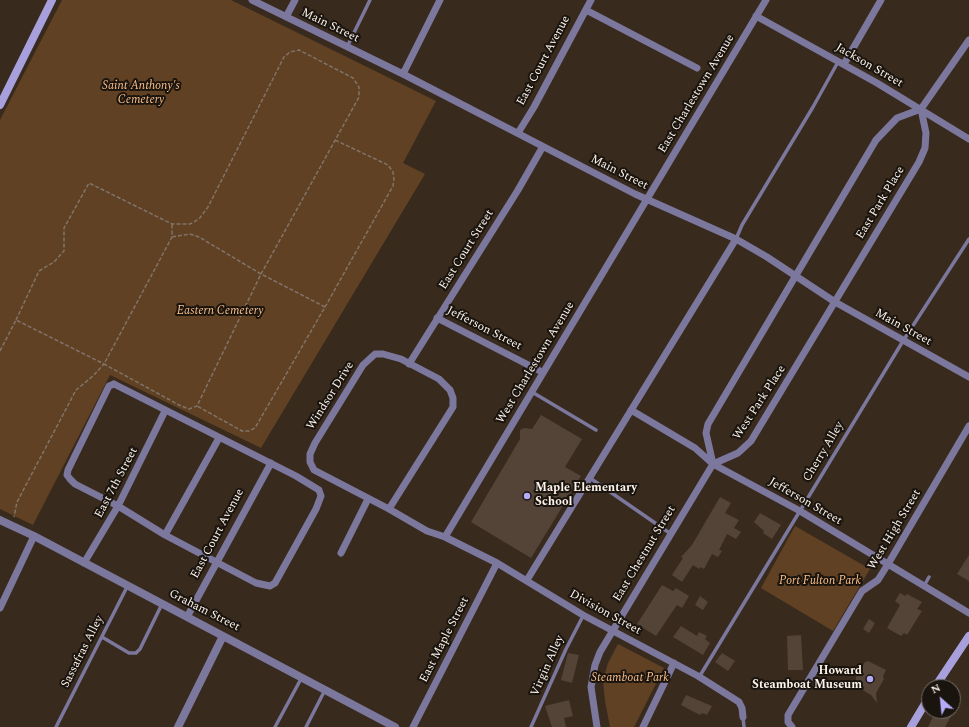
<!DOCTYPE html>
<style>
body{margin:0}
#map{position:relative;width:969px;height:727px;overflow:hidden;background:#382a1d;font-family:Spectral,serif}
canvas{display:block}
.north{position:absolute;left:921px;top:679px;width:40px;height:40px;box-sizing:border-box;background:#1a140e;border:1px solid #756d66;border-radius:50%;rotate:333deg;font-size:11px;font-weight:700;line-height:16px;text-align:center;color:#fdf3eb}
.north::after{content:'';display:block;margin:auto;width:14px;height:18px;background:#b5acf8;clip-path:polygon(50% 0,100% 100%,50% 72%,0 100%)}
</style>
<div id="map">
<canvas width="969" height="727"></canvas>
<div class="north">N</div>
</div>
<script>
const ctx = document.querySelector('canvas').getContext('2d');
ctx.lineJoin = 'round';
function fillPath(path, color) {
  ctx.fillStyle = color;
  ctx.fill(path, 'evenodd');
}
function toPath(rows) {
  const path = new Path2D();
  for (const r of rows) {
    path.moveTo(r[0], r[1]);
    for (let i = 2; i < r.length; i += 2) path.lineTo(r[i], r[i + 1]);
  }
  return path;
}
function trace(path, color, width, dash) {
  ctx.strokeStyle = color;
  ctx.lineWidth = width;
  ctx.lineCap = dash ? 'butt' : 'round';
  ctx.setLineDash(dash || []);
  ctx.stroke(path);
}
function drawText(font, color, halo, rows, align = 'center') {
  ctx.font = font + ' Spectral,serif';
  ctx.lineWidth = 4;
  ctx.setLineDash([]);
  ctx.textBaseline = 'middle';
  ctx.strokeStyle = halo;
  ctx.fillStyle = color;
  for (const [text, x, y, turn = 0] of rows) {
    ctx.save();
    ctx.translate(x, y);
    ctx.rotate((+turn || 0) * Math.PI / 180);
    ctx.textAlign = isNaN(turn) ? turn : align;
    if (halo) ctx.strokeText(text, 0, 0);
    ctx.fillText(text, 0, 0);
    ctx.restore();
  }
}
fillPath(toPath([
 [62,0,231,0,436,101,403,163,425,174,261,448,110,375,33,525,0,509,0,120],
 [795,526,870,569,833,631,761,588],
 [618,644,664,668,634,727,610,727,605,701,603,680,608,663]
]), '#614123');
fillPath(toPath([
 [541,415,582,439,565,467,581,476,531,558,471,522,520,439,520,430,524,428,532,429],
 [720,497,731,503,725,513,739,520,734,528,741,532,736,539,727,534,719,550,722,551,718,557,712,554,704,569,700,567,699,569,693,565,682,582,672,575,683,558,681,557,692,545],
 [760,513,781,525,772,539,763,533,764,531,754,522],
 [969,555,969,581,957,574],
 [662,585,673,591,676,588,689,596,682,608,677,605,656,636,637,624],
 [900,593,905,596,907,594,922,602,917,609,922,611,907,635,904,633,901,636,887,628,900,605,895,601],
 [700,596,708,602,703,610,695,605],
 [869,619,875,623,869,633,863,629],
 [681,626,697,636,699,632,707,636,705,639,710,643,703,655,673,637],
 [801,635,803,670,788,670,787,636],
 [568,653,579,655,572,683,561,680],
 [722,653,735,661,728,671,715,662],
 [868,661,886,670,883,676,884,679,876,693,877,703,871,695,861,689,855,690,856,677,865,662],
 [686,695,712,706,707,715,702,713,700,715,681,705],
 [569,700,573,716,564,718,566,727,552,727,545,706],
 [936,711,941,711,951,716,945,727,928,727]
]), '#534437');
trace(toPath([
 [172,237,190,234,199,237,261,274,325,307,255,428,249,431,242,431,197,406],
 [325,307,393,186,394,179,393,172,388,165,335,140],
 [16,320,39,271,54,262,64,251,64,228,89,183,172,224,190,224,199,219,208,207,284,57,290,52,299,50,353,78,359,87,359,97,261,274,197,406,189,409,179,405,104,364,172,237,172,224],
 [0,351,16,320,104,364,93,376,76,390,17,502,14,517]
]), '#807469', 1.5, [4, 2]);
trace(toPath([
 [347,47,370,0],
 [736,239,742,225,813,107,838,62],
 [532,392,596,430],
 [590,478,671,534],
 [924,586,929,577],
 [102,637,129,653,136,653,140,649,162,604],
 [698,676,701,674,903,341,969,239],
 [743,717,744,727],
 [56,727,128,585],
 [275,727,302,677],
 [306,727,325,690],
 [531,727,566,649,583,616]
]), '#7b779d', 3.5);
trace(toPath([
 [252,0,403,74,635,194,736,239,767,257,835,302,969,377],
 [586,10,697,68],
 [756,16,877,83,969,139],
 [286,17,295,0],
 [844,64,881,0],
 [403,74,440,0],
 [518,133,534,107,591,0],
 [437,318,542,372],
 [409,364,518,190,542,148],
 [114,384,296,476,319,490,321,496,316,509,275,583,270,586,256,583,165,535,118,506,75,484,70,479,67,475,68,470,109,386,114,384],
 [631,410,695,448,713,464,800,511,969,613],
 [713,464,706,433,708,424,876,140,897,118,921,109,969,40],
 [713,464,738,453,751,441,919,162,925,148,926,133,921,109],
 [389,509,453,407,453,398,450,390,439,379,401,359,383,354,375,354,363,365,315,443,310,454,310,462,314,470,389,509,427,531,445,537,497,563,583,615,698,676,739,702,742,708,743,717],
 [165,535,219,438],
 [445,537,766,0],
 [341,553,368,499],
 [84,563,118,506,165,411],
 [527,580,736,239],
 [0,608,34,536],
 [187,617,271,463],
 [413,727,497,563],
 [597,727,591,687,595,665,600,652,713,464],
 [643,727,674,663],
 [792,727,788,722,788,715,862,591,878,580,888,564,969,426]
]), '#7b779d', 7);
trace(toPath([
 [0,520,34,536,395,727],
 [178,727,223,636]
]), '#7b779d', 8);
trace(toPath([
 [0,105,52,0],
 [935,687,969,636],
 [911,727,929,697]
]), '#a7a0dd', 8);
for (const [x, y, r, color] of [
 [527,496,4,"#b5acf8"],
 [870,679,4,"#b5acf8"]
]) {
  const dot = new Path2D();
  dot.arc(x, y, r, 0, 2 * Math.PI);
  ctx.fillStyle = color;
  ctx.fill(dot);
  trace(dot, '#1a140e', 1.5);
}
drawText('12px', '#fdf3eb', '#1a140e', [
 ["Main Street",330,26,26],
 ["East Court Avenue",544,61,-62],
 ["Jackson Street",869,66,30],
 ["East Charlestown Avenue",697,94,-59],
 ["Main Street",619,173,27],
 ["East Park Place",881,203,-59],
 ["East Court Street",467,250,-58],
 ["Main Street",903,328,29],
 ["Jefferson Street",484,329,27],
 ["West Charlestown Avenue",536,363,-59],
 ["Windsor Drive",331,396,-58],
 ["West Park Place",760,403,-57],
 ["Cherry Alley",824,452,-59],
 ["East 7th Street",117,483,-62],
 ["Jefferson Street",805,502,30],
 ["West High Street",895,530,-59],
 ["East Court Avenue",218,534,-62],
 ["East Chestnut Street",645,554,-59],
 ["Graham Street",204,611,27],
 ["Division Street",605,613,29],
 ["East Maple Street",445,640,-63],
 ["Sassafras Alley",83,652,-63],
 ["Virgin Alley",548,666,-66]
]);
drawText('italic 12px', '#fbbf89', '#1a140e', [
 ["Saint Anthony's",141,87],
 ["Cemetery",141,101],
 ["Eastern Cemetery",220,312],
 ["Port Fulton Park",820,582],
 ["Steamboat Park",630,679]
]);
drawText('bold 12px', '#fdf3eb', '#1a140e', [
 ["Maple Elementary",535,489],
 ["School",535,503],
 ["Howard",862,672,"right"],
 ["Steamboat Museum",862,686,"right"]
], 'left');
</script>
